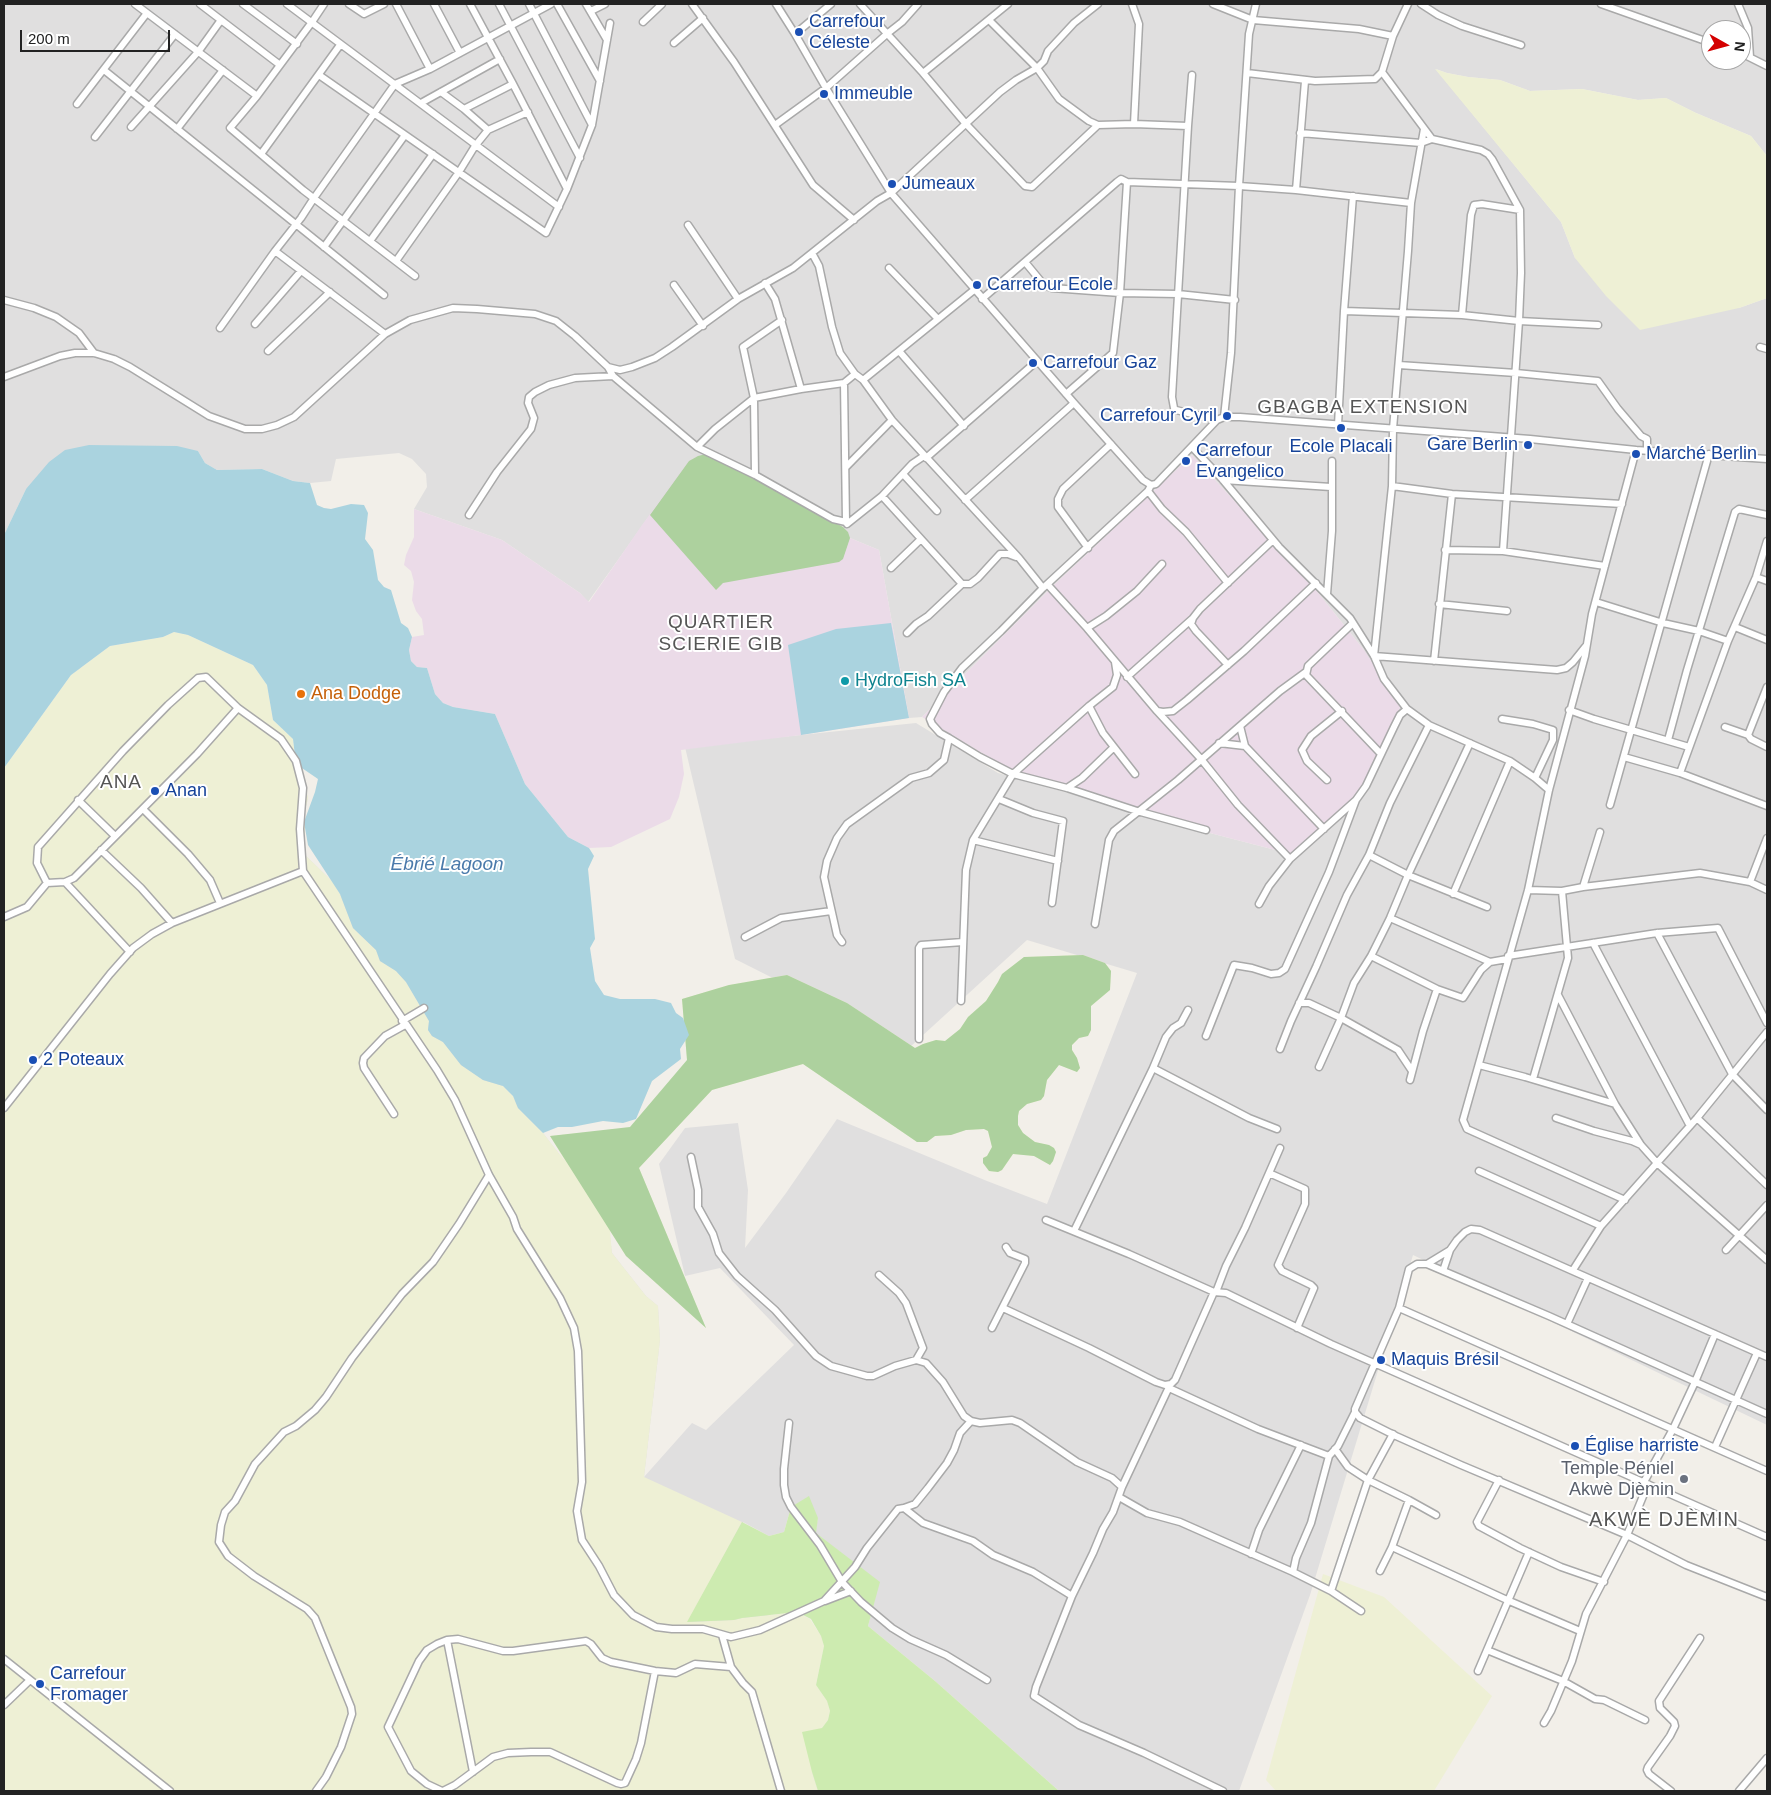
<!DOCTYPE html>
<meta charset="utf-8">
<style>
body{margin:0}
#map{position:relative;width:1771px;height:1795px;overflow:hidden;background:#f2efe9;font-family:Helvetica,sans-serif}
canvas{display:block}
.frame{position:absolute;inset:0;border:5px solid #222;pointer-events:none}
.north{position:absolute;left:1701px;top:20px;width:50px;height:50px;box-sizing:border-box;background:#fff;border:1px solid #a7a7a7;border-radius:50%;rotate:97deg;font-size:14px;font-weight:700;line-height:20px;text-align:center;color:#222}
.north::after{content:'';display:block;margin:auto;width:18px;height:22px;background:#d40000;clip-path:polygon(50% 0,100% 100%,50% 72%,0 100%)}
.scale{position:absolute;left:20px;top:30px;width:150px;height:22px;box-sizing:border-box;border:2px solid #222;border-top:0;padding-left:6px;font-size:15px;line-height:18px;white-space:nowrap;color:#222;-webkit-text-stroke:4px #fff;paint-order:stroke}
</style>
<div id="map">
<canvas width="1771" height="1795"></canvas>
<div class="frame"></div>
<div class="north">N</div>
<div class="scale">200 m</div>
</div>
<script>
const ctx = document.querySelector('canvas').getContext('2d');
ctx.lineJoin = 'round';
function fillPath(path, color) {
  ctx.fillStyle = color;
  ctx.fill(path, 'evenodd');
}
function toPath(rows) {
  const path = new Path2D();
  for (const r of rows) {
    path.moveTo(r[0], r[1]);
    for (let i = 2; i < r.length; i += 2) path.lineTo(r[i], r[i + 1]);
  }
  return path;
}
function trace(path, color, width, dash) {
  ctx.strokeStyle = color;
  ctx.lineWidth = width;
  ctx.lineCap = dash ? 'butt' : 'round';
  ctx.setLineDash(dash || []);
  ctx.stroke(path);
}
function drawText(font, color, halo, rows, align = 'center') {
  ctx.font = font + ' Helvetica,sans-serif';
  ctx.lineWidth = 4;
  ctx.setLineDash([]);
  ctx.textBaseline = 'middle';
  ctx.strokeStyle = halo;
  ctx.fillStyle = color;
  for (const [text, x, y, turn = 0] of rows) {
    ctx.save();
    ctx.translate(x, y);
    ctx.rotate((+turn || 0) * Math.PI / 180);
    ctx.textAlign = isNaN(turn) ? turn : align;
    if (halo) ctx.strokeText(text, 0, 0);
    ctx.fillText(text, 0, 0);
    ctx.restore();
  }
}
fillPath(toPath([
 [4,4,1767,4,1767,156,1751,136,1696,113,1666,98,1638,100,1582,89,1530,91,1500,80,1468,77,1447,73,1436,69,1561,222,1575,258,1739,308,1767,298,1767,1425,1413,1255,1310,1595,1239,1791,1059,1791,935,1681,868,1626,879,1582,815,1533,818,1518,791,1507,784,1532,769,1536,743,1522,812,1772,818,1791,4,1791,71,675,81,667,296,764,303,773,308,798,305,811,305,855,333,882,340,894,543,1133,563,1159,572,1167,608,1221,612,1253,646,1296,658,1306,660,1340,644,1477,692,1423,706,1430,794,1345,720,1268,685,1276,659,1164,685,1128,738,1123,748,1190,745,1248,786,1193,837,1119,987,1181,1047,1204,1137,973,1027,940,910,1047,735,959,685,747,916,723,998,773,1210,833,1291,854,1364,650,1311,584,1192,455,1055,584,922,717,909,718,879,550,850,538,650,515,588,602,580,593,502,540,414,509,427,487,426,474,412,459,399,453,336,459,331,481,310,483,293,481,262,469,217,470,205,463,198,451,26,489,4,535],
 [1711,30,1741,30,1741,60,1711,60]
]), '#e0dfdf');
fillPath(toPath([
 [1192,455,1311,584,1364,650,1401,706,1357,799,1291,854,1210,833,1012,771,922,717,1055,584],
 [698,456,843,527,848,532,850,538,879,550,909,718,801,735,681,750,684,774,679,797,670,819,611,847,589,848,568,837,525,784,495,714,453,707,443,703,435,694,427,668,417,667,411,661,409,650,412,637,424,635,422,619,416,611,412,600,414,582,411,571,404,565,406,555,414,537,414,509,502,540,580,593,589,602,642,525,689,461]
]), '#ebdbe8');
fillPath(toPath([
 [1435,69,1447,73,1468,77,1500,80,1530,91,1582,89,1638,100,1666,98,1696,113,1751,136,1767,156,1767,298,1739,308,1640,330,1606,296,1575,258,1561,222],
 [174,632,188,635,253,665,267,685,273,720,293,739,296,764,303,773,308,798,305,811,305,855,333,882,340,894,353,928,376,950,380,961,396,971,406,982,429,1021,428,1030,432,1036,443,1042,461,1065,483,1080,503,1086,513,1096,518,1108,543,1133,565,1161,550,1136,630,1128,687,1061,682,999,729,985,787,975,847,1003,915,1048,923,1044,936,1040,945,1041,960,1029,968,1017,986,1001,998,982,1002,974,1024,957,1083,955,1105,963,1111,971,1110,990,1091,1006,1091,1030,1088,1036,1079,1038,1072,1045,1072,1050,1077,1058,1080,1068,1077,1072,1059,1065,1047,1080,1044,1096,1041,1100,1027,1104,1019,1111,1018,1116,1018,1125,1023,1133,1035,1142,1049,1145,1054,1148,1056,1152,1053,1161,1050,1165,1034,1156,1013,1154,1002,1170,998,1172,989,1171,983,1163,983,1158,987,1156,992,1147,988,1131,984,1129,966,1130,951,1135,935,1136,927,1142,917,1142,803,1064,712,1090,639,1168,706,1328,626,1256,610,1231,612,1253,646,1296,658,1306,660,1340,644,1477,742,1522,688,1622,734,1620,742,1618,788,1613,797,1616,802,1615,810,1619,821,1636,824,1646,816,1685,827,1701,830,1711,828,1720,822,1728,812,1772,818,1791,4,1791,4,768,71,675,110,646,163,637],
 [1323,1574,1384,1597,1492,1696,1434,1791,1276,1791,1266,1780]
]), '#eef0d5');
fillPath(toPath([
 [809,1496,818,1518,816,1533,880,1582,868,1626,935,1681,1059,1791,818,1791,812,1772,802,1732,822,1728,828,1720,830,1711,827,1701,816,1685,824,1646,821,1636,811,1619,803,1615,797,1616,788,1613,742,1618,734,1620,687,1622,742,1522,769,1536,784,1532,791,1507]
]), '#cdebb0');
fillPath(toPath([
 [706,454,714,455,843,527,848,532,850,538,843,559,839,562,723,583,716,590,650,515,689,461,698,456],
 [1083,955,1105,963,1111,971,1110,990,1091,1006,1091,1030,1088,1036,1079,1038,1072,1045,1072,1050,1077,1058,1080,1068,1077,1072,1059,1065,1047,1080,1044,1096,1041,1100,1027,1104,1019,1111,1018,1116,1018,1125,1023,1133,1035,1142,1049,1145,1054,1148,1056,1152,1053,1161,1050,1165,1034,1156,1013,1154,1002,1170,998,1172,989,1171,983,1163,983,1158,987,1156,992,1147,988,1131,984,1129,966,1130,951,1135,935,1136,927,1142,917,1142,803,1064,712,1090,639,1168,706,1328,626,1256,550,1136,630,1127,687,1060,682,999,729,985,787,975,847,1003,915,1048,923,1044,936,1040,945,1041,960,1029,968,1017,986,1001,998,982,1002,974,1024,957]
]), '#add19e');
fillPath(toPath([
 [89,445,177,446,198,451,205,463,217,470,262,469,293,481,310,483,317,505,324,508,331,509,351,504,364,505,368,513,365,539,373,550,378,580,384,587,391,590,401,623,408,628,412,637,409,650,411,661,417,667,427,668,435,694,443,703,453,707,495,714,525,784,568,837,589,848,594,856,588,869,595,939,590,948,595,981,604,995,620,999,655,999,671,1003,676,1013,683,1018,689,1035,680,1049,681,1059,652,1081,636,1119,623,1123,603,1121,572,1127,558,1127,543,1133,518,1108,513,1096,503,1086,483,1080,461,1065,443,1042,432,1036,428,1030,429,1021,406,982,396,971,380,961,376,950,353,928,340,894,308,845,304,822,315,792,318,779,296,764,293,739,273,720,267,685,253,665,188,635,174,632,163,637,110,646,71,675,4,768,4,535,26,489,49,462,65,450],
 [891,623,909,718,801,735,788,645,836,629]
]), '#aad3df');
const minor = toPath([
 [135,4,257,96],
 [200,4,280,65],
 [243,4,297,44],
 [287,4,559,207],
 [324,4,312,22,257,96,230,128,303,190,415,276],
 [349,4,364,14,384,4],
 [396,4,430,69],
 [434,4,460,53],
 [470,4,513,84,567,189],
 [499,4,580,158],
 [529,4,592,125],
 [557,4,600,81],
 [586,4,607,40],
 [692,4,734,62,813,185,854,220],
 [776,4,795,34,826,88,891,193,1074,403,1143,480,1151,485],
 [860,4,923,73,966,124,1025,186,1032,187,1098,125],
 [1132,4,1139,24,1134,124],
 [1213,4,1253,20,1359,29,1393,36],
 [1421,4,1438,15,1462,26,1521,45],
 [1601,4,1711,43],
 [1738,4,1748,28,1750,57],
 [591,11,605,4],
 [989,20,1037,68,1059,99,1089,121,1098,125,1134,124,1188,126],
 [643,22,662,4],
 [795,34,831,4],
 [674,43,703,18],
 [1741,53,1767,66],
 [104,70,384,295],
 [1382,72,1432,139],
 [923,73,1008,4],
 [1247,73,1315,81,1375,79,1382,72,1393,36,1408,4],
 [319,75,546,233,567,189,592,125,610,23],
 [1192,75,1188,126,1172,397,1174,408,1176,410,1217,420],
 [441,92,464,109,488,130],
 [421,103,500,59],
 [77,104,147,13],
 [464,109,513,84],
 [775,125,826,88,888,33,902,22,918,4],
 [131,127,198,52,221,20],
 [177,129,223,70],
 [1424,129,1411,203,1408,251,1393,429,1392,486,1374,656,1557,670,1566,668,1573,662,1585,647],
 [1300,133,1421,143,1432,139,1481,150,1488,154,1492,159,1520,210,1521,273,1519,321,1503,551],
 [95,137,175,34],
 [261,154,340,45],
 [1127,182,1239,186,1296,190,1411,203],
 [1296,190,1305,81],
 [688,225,738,299],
 [370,241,433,154],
 [324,247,405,135],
 [275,251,385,334],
 [812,253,819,266,832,327,840,353,855,374],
 [396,261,459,172,475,146,488,130,528,112],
 [1025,262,1044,285,1052,288,1120,293,1178,294,1235,300],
 [889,268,938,319],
 [765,283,775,299,801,389],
 [674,285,703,326],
 [982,299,1117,182,1121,179,1127,182,1120,293,1113,353,1066,394],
 [4,300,34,308,56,317,79,333,94,353],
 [1344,311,1353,196],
 [1462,315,1471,215,1474,205,1482,204,1520,210],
 [255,324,301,271],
 [220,328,275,251,301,218,314,198,395,84,430,69,551,4],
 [1760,347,1767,349],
 [268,351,330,292],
 [899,351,964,426],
 [1399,365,1516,373,1598,381,1618,409,1641,436,1647,439,1647,451],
 [608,367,613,376,697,447,755,475,833,519,846,522,847,524,882,496,912,464,924,456],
 [4,377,60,356,75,353,94,353,114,359,130,367,209,416,245,429,262,429,277,425,294,417,385,334,410,320,453,308,477,309,535,314,556,321,575,336,608,367,620,370,632,367,655,358,672,347,738,299,793,268,877,201,891,193,1000,92,1016,80,1037,68,1044,61,1048,51,1074,23,1098,4],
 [863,380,892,420,1019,558,1043,588],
 [844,383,846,522],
 [1224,417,1231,353,1239,186,1249,34,1256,4],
 [1338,425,1344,311,1462,315,1519,321,1598,325],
 [697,447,715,429,754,398,801,389,844,383,855,374,863,380,974,290],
 [1192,447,1223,480,1279,547,1350,618,1374,656,1384,679,1407,709,1429,725,1510,761,1535,778,1549,790],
 [926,458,1037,361],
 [846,467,892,420],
 [903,474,937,511],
 [755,475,754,398,743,347,782,320],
 [1223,480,1331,487],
 [1392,486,1452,494,1622,504],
 [1148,491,1162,509,1186,532,1228,583],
 [882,496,962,584,970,584,978,578,1000,554,1008,554,1016,557],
 [965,500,1074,403],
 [469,515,497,472,531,429,534,418,528,403,529,397,535,392,549,385,575,378,613,376],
 [1088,548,1058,507,1058,499,1063,489,1111,444],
 [1445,550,1503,551,1605,566],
 [891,568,921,539],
 [1756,577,1767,581],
 [1048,585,1087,628,1157,711,1163,712,1173,711,1187,700,1244,651,1316,583],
 [1327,594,1332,531,1332,461],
 [1596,602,1663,623,1699,631,1728,641],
 [1439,604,1507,611],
 [1353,623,1308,666,1306,675,1381,754],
 [1735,627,1767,640],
 [1087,628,1106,616,1137,591,1162,564],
 [907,633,916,624,928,616,962,584],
 [1434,661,1452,494],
 [1228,665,1196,631,1191,624,1193,618,1200,609,1273,540],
 [1127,677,1192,619],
 [1767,687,1748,735,1751,739,1767,747],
 [1089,706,1103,733,1135,774],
 [1569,710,1594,719,1689,747],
 [1157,711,1201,759,1238,805,1290,859],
 [1502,719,1533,724,1553,730,1553,740,1535,778],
 [1240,726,1245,746,1324,829],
 [1725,727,1748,735],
 [949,738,980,757,1013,774,1067,788,1137,811,1206,830],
 [1668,740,1687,670,1735,512,1739,509,1767,515],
 [1219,743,1245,746],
 [1624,757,1680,773,1767,806],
 [1680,773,1728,641,1756,577,1767,541],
 [1327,780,1307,761,1302,750,1311,736,1342,711],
 [1067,788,1082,778,1113,748],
 [999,799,1033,813,1063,821,1052,903],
 [78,800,115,836],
 [1610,805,1709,454],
 [143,809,188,854,210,880,220,903],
 [973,840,1058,861],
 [101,850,141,888,172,923],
 [1369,855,1408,875,1487,907],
 [65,882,130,952],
 [1750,882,1767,838],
 [47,883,37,863,38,847,123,751,168,705,198,678,206,677,238,708,281,739,296,761,303,788,300,829,303,871,437,1070,455,1100,489,1175,513,1217,517,1229,560,1298,574,1328,578,1351,582,1482,577,1511,582,1540,599,1566,614,1595,633,1615,656,1627,672,1629,703,1629,731,1637,760,1630,824,1601,855,1567,867,1548,898,1509,904,1508,923,1523,973,1541,993,1555,1033,1572,1072,1596,1036,1687,1034,1696,1079,1725,1144,1753,1223,1791],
 [1583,887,1600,832],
 [1528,890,1562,891,1583,887,1700,873,1750,882,1767,890],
 [1453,894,1510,761],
 [1259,904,1269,886,1290,859,1356,800,1366,786,1394,727,1400,715,1407,709],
 [4,917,27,907,47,883,65,882,74,878,197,754,238,708],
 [1390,918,1490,962,1507,959],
 [1095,924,1109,840,1114,831,1178,780,1280,691,1306,672],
 [1657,933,1732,1074,1767,1110],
 [745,937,781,918,831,911],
 [842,942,837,935,824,877,827,861,837,838,847,824,911,778,929,773,944,760,949,738,940,733,932,724,930,719,944,692,962,668,1001,631,1043,588,1148,491,1151,485,1156,484,1217,420,1224,417,1240,417,1530,439,1636,450,1767,459],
 [1593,943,1690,1126],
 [1371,956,1437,989,1463,998,1481,970,1490,962],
 [1508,956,1657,933,1718,928,1767,1023],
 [1558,995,1615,1104],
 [961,1001,966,870,973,840,1013,774,1089,706,1113,687,1117,675,1115,662],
 [1299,1003,1309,1003,1341,1018,1398,1050,1412,1071],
 [402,1021,424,1008],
 [1206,1036,1234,965,1252,968,1271,974,1279,973,1285,969,1329,872,1356,800],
 [919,1039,919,948,921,945,963,942],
 [1280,1049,1291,1021,1316,967,1347,895,1369,855,1390,803,1429,725],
 [1479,1065,1525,1077,1615,1104,1641,1145,1657,1163,1767,1260],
 [1319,1067,1341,1018,1354,983,1371,956,1390,918,1408,875,1470,743],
 [1153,1068,1166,1037,1173,1028,1181,1023,1188,1010],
 [1533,1079,1568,958,1562,891],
 [1410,1080,1423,1031,1437,989],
 [4,1108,110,974,133,948,152,934,172,923,303,871],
 [394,1114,364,1068,363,1063,364,1058,385,1036,405,1025],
 [1556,1118,1594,1131,1632,1141,1641,1145],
 [1697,1118,1767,1185],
 [691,1157,698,1190,698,1207,713,1234,719,1253,737,1276,775,1310,816,1356,831,1366,867,1376,873,1376,895,1366,916,1360,926,1363,943,1382,964,1416,971,1421,980,1423,1012,1420,1020,1423,1077,1462,1112,1478,1122,1487,1113,1512,1103,1529,1093,1553,1072,1596],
 [1479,1171,1601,1226],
 [1269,1173,1305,1189,1305,1204,1278,1265,1282,1271,1311,1285,1314,1288,1297,1328],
 [1625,1200,1467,1129,1463,1120,1528,890,1549,790,1585,656,1592,614,1636,450],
 [1046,1220,1129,1254,1214,1292,1226,1293,1331,1344,1767,1537],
 [1074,1231,1153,1068,1249,1118,1277,1129],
 [1726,1250,1767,1205],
 [1427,1264,1450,1250],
 [1573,1270,1601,1226,1697,1118,1767,1032],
 [1443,1271,1450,1250,1457,1240,1465,1232,1471,1229,1480,1230,1767,1357],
 [879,1275,899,1293,906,1303,923,1348,916,1360],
 [1216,1292,1226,1266,1245,1228,1280,1148],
 [1003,1308,1089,1348,1156,1382,1165,1385,1171,1384,1175,1380,1214,1292],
 [1399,1308,1767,1471],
 [1567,1324,1588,1278],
 [992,1328,1025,1263,1025,1259,1010,1253,1006,1247],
 [1169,1388,1258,1429,1329,1456],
 [1767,1414,1549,1316,1427,1264,1417,1264,1409,1269,1399,1308,1355,1409,1355,1412,1360,1418,1396,1436,1461,1465,1627,1535,1686,1565,1767,1597],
 [789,1423,784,1469,784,1485,786,1497,791,1507,820,1545,842,1582,861,1602,892,1628,910,1639,946,1655,987,1680],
 [1393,1434,1368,1480,1409,1500,1436,1515],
 [1715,1447,1757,1353],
 [1499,1480,1477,1522,1479,1526,1520,1548,1561,1567,1604,1582],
 [1644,1482,1673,1429,1695,1382,1715,1334],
 [1122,1487,1170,1385],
 [1119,1497,1147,1513,1180,1522,1293,1572,1331,1591,1361,1611],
 [904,1508,915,1504,928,1488,947,1463,954,1450,960,1433,971,1421],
 [1392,1547,1507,1600,1580,1631],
 [1251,1554,1259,1530,1301,1445],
 [1380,1571,1392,1547,1409,1500],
 [1293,1572,1296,1558,1311,1523,1329,1456,1338,1446,1355,1412],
 [1331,1591,1368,1480,1348,1467,1335,1449],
 [825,1601,851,1591],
 [722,1635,731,1667,743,1683,752,1692,781,1791],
 [447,1640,473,1772],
 [1487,1650,1563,1681,1595,1699,1604,1700,1645,1720],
 [4,1659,170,1791],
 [1478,1671,1529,1552],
 [4,1705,30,1680],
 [1544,1723,1551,1711,1572,1661,1586,1614,1627,1535,1648,1484],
 [316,1791,326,1777,341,1747,352,1714,351,1707,315,1618,307,1609,254,1576,228,1556,219,1542,221,1525,225,1512,235,1501,255,1464,284,1432,296,1426,315,1410,326,1397,352,1358,402,1294,433,1262,459,1224,489,1175],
 [442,1791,427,1784,411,1771,388,1727,419,1661,427,1650,437,1644,447,1640,458,1639,503,1651,513,1651,586,1641,591,1644,602,1658,611,1662,655,1671,676,1673,695,1664,731,1667],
 [443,1791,455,1785,493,1757,508,1753,531,1752,550,1752,617,1783,621,1784,625,1783,636,1759,641,1743,655,1671],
 [1671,1791,1649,1774,1647,1770,1648,1767,1670,1736,1675,1726,1674,1722,1660,1708,1659,1701,1700,1638],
 [1739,1791,1767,1758]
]);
trace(minor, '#a9a9a9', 9);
trace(minor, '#fff', 6);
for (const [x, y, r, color] of [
 [799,32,5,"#1a4fb4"],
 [824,94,5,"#1a4fb4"],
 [892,184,5,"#1a4fb4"],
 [977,285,5,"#1a4fb4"],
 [1033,363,5,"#1a4fb4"],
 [1227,416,5,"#1a4fb4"],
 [1341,428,5,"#1a4fb4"],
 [1528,445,5,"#1a4fb4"],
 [1636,454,5,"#1a4fb4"],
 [1186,461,5,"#1a4fb4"],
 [845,681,5,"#0f9aa8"],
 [301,694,5,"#e8710a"],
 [155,791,5,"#1a4fb4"],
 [33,1060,5,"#1a4fb4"],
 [1381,1360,5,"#1a4fb4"],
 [1575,1446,5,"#1a4fb4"],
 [1684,1479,5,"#6b7280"],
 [40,1684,5,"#1a4fb4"]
]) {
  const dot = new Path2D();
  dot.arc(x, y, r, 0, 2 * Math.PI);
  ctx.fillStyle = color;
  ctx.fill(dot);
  trace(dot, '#fff', 2);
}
drawText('18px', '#164399', '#fff', [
 ["Carrefour",809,22],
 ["Céleste",809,43],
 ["Immeuble",834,94],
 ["Jumeaux",902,184],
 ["Carrefour Ecole",987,285],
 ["Carrefour Gaz",1043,363],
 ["Carrefour Cyril",1217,416,"right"],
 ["Gare Berlin",1518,445,"right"],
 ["Ecole Placali",1341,447,"center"],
 ["Carrefour",1196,451],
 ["Evangelico",1196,472],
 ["Marché Berlin",1646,454],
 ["Anan",165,791],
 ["2 Poteaux",43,1060],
 ["Maquis Brésil",1391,1360],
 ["Église harriste",1585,1446],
 ["Carrefour",50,1674],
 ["Fromager",50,1695]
], 'left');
drawText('18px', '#0d838f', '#fff', [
 ["HydroFish SA",855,681]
], 'left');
drawText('18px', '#c56008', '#fff', [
 ["Ana Dodge",311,694]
], 'left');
drawText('18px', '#5b616d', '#fff', [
 ["Temple Péniel",1674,1469],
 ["Akwè Djèmin",1674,1490]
], 'right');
ctx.letterSpacing = '1px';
drawText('19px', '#555', '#fff', [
 ["GBAGBA EXTENSION",1363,408],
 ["QUARTIER",721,623],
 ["SCIERIE GIB",721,645],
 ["ANA",121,783]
]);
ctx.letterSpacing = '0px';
drawText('italic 19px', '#4a7aab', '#fff', [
 ["Ébrié Lagoon",447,865]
]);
ctx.letterSpacing = '1px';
drawText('20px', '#555', '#fff', [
 ["AKWÈ DJÈMIN",1664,1520]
]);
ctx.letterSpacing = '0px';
</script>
